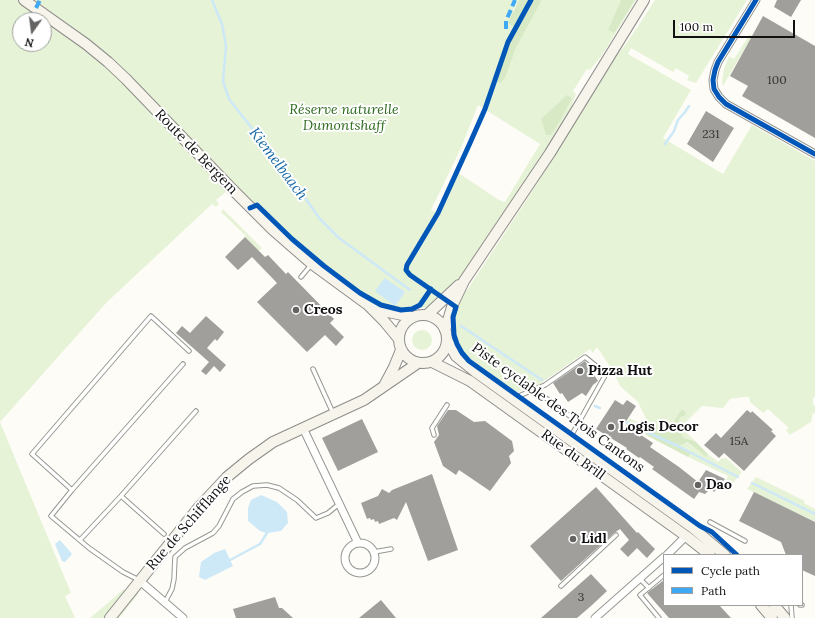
<!DOCTYPE html>
<meta charset="utf-8">
<style>
body{margin:0}
#map{position:relative;width:815px;height:618px;overflow:hidden;background:#fdfcf7;font-family:Lora,serif}
canvas{display:block}
.legend{position:absolute;left:663px;top:554px;width:140px;height:52px;box-sizing:border-box;background:#fff;border:1px solid #a0a0a0;margin:0;padding:5px 7px;list-style:none;font-size:12px;color:#111}
.legend li{display:flex;align-items:center;gap:8px;height:20px}
.legend b{width:20px;border:1px solid #a0a0a0}
.north{position:absolute;left:12px;top:12px;width:40px;height:40px;box-sizing:border-box;background:#fff;border:1px solid #a0a0a0;border-radius:50%;rotate:194deg;font-size:11px;font-weight:700;line-height:16px;text-align:center;color:#111}
.north::after{content:'';display:block;margin:auto;width:14px;height:18px;background:#646362;clip-path:polygon(50% 0,100% 100%,50% 72%,0 100%)}
.scale{position:absolute;left:673px;top:20px;width:122px;height:18px;box-sizing:border-box;border:2px solid #111;border-top:0;padding-left:5px;font-size:12px;line-height:14px;white-space:nowrap;color:#111;-webkit-text-stroke:3px #fff;paint-order:stroke}
</style>
<div id="map">
<canvas width="815" height="618"></canvas>
<ul class="legend">
<li><b style="height:5px;background:#0057b8"></b>Cycle path</li>
<li><b style="height:5px;background:#3fa9f5"></b>Path</li>
</ul>
<div class="north">N</div>
<div class="scale">100 m</div>
</div>
<script>
const ctx = document.querySelector('canvas').getContext('2d');
ctx.lineJoin = 'round';
function fillPath(path, color) {
  ctx.fillStyle = color;
  ctx.fill(path, 'evenodd');
}
function toPath(rows) {
  const path = new Path2D();
  for (const r of rows) {
    if (r.length === 3) {
      path.moveTo(r[0] + r[2], r[1]);
      path.arc(r[0], r[1], r[2], 0, 2 * Math.PI);
      continue;
    }
    path.moveTo(r[0], r[1]);
    for (let i = 2; i < r.length; i += 2) path.lineTo(r[i], r[i + 1]);
  }
  return path;
}
function trace(path, color, width, dash) {
  ctx.strokeStyle = color;
  ctx.lineWidth = width;
  ctx.lineCap = dash ? 'butt' : 'round';
  ctx.setLineDash(dash || []);
  ctx.stroke(path);
}
function drawText(font, color, halo, rows, align = 'center') {
  ctx.font = font + ' Lora,serif';
  ctx.lineWidth = 4;
  ctx.setLineDash([]);
  ctx.textBaseline = 'middle';
  ctx.strokeStyle = halo;
  ctx.fillStyle = color;
  for (const [text, x, y, turn = 0] of rows) {
    ctx.save();
    ctx.translate(x, y);
    ctx.rotate((+turn || 0) * Math.PI / 180);
    ctx.textAlign = isNaN(turn) ? turn : align;
    if (halo) ctx.strokeText(text, 0, 0);
    ctx.fillText(text, 0, 0);
    ctx.restore();
  }
}
fillPath(toPath([
 [0,0,519,0,513,10,516,27,508,42,495,81,506,76,516,48,542,0,621,0,609,30,614,32,635,0,636,0,602,55,590,70,587,69,573,91,576,94,563,131,464,281,430,307,401,310,381,305,372,301,360,293,324,266,292,239,257,205,250,208,231,188,216,200,219,204,216,207,212,204,107,302,0,422,71,593,65,596,75,618,0,618],
 [20,20,44,20,44,44,20,44],
 [478,105,540,144,505,202,499,200,457,172,438,212,431,210,461,148],
 [655,0,747,0,696,83,687,80,689,76,676,68,673,72,631,48,628,54,691,90,663,138,723,174,752,125,815,161,815,397,813,398,813,404,815,406,815,413,813,413,811,422,790,435,786,430,789,428,768,409,763,413,750,402,749,397,744,397,730,399,723,408,702,406,681,427,695,441,684,438,678,428,680,417,684,410,681,410,672,424,675,434,648,429,646,435,642,432,639,435,624,426,629,418,645,426,648,423,638,402,620,386,613,371,597,347,593,353,590,349,537,386,514,393,469,361,462,353,457,344,454,335,453,317,456,307,531,193,616,55,623,48,639,25],
 [750,34,752,36,723,86,722,81,724,69,729,56,734,59],
 [223,209,262,248,258,251,245,237,246,236,221,212],
 [422,340,10],
 [686,442,705,456,708,454,718,462,722,458,726,458,742,472,733,483,726,480,728,476,688,457,690,453,678,446],
 [756,477,805,501,804,503,815,509,815,522,747,489],
 [124,589,130,593,139,593,119,618,90,618]
]), '#e7f3d7');
fillPath(toPath([
 [519,0,542,0,516,48,506,76,501,83,495,81,508,42,516,28,508,23],
 [621,0,635,0,614,33,608,30],
 [567,95,572,98,560,121,551,135,546,135,541,119],
 [681,410,684,410,686,415,680,417,678,428,684,438,695,441,708,454,706,457,687,442,679,446,691,453,688,457,646,435,651,425,675,434,672,424]
]), '#d8eac5');
fillPath(toPath([
 [385,278,405,292,395,306,375,291],
 [261,495,277,502,287,512,288,523,281,531,267,533,260,531,248,521,248,508,251,500],
 [60,540,72,554,65,562,62,561,55,544],
 [225,549,233,566,205,580,199,577,201,562,214,553]
]), '#cde8f7');
trace(toPath([
 [212,0,222,24,226,46,223,81,229,99,288,174,320,219,339,238,410,290],
 [665,144,674,131,678,120,685,112,689,106],
 [461,326,542,380],
 [595,406,600,408],
 [627,423,678,446,738,477],
 [752,483,815,514],
 [230,560,260,544,267,533]
]), '#cde8f7', 2.5);
fillPath(toPath([
 [777,0,801,0,791,17,774,7],
 [763,16,815,46,815,138,742,96,748,86,730,76],
 [706,111,734,128,713,162,687,144],
 [245,237,265,257,268,255,286,274,288,272,334,319,330,323,344,337,336,346,325,335,307,352,257,302,277,283,252,257,238,270,225,257],
 [206,316,224,332,217,341,215,339,207,348,226,365,220,372,214,366,206,375,201,371,209,362,176,333,182,326,190,333],
 [585,361,598,381,593,385,586,396,582,393,568,402,562,393,560,394,553,383],
 [615,400,623,405,627,400,636,406,623,426,640,437,641,435,653,443,650,447,679,467,698,482,706,470,725,479,714,492,710,489,705,494,699,492,694,499,652,469,654,467,640,457,639,458,626,449,627,448,596,429],
 [448,410,456,410,474,422,485,421,512,441,514,451,509,456,511,463,490,491,459,470,456,475,443,466,434,442,439,435,437,426],
 [747,410,751,413,752,411,773,430,771,431,776,436,744,471,724,453,719,458,704,445,716,433,721,438],
 [362,419,378,452,338,471,322,438],
 [432,474,458,550,428,561,406,502,397,520,394,518,379,524,378,521,375,522,374,519,371,520,370,518,367,519,361,503,378,496,382,489,389,493,392,490],
 [596,487,637,533,638,532,655,549,647,558,637,548,628,557,620,549,629,540,620,529,614,533,561,581,530,546],
 [754,492,815,522,815,576,802,570,802,555,786,555,781,542,739,521],
 [591,574,607,591,591,606,577,618,541,618],
 [664,580,664,605,719,605,731,618,669,618,647,593],
 [275,597,279,608,282,608,293,618,236,618,233,609],
 [381,600,396,618,359,618]
]), '#a19f9c');
const service = toPath([
 [301,277,311,265],
 [313,369,333,413],
 [535,390,578,422],
 [514,398,545,385,585,357,606,374,570,438],
 [434,435,432,428,447,405],
 [72,490,32,454,151,316,189,351],
 [121,496,196,411],
 [710,522,745,541],
 [80,540,121,496,164,534],
 [374,552,391,549],
 [640,579,649,588],
 [139,580,123,572,89,548,51,516,72,490,183,364],
 [561,586,616,535],
 [165,602,172,589,174,579,175,557,185,548,213,533,219,526,233,499,242,492,253,486,267,485,279,488,297,500,316,518,328,513,339,504],
 [791,605,792,618],
 [800,605,802,605],
 [659,618,640,595,664,575]
]);
const minor = toPath([
 [756,0,718,62,715,70,713,80,714,89,719,97,726,104,815,154],
 [303,428,358,543],
 [360,558,15],
 [667,555,686,536],
 [140,581,183,618],
 [595,618,664,557]
]);
const secondary = toPath([
 [24,0,86,44,108,62,126,79,231,188,273,230,312,264,368,305,384,321,398,338],
 [371,306,388,312,412,317],
 [423,339,24],
 [427,315,459,285],
 [445,330,453,304,464,281,550,153,644,0],
 [447,340,456,356,477,373,693,528,725,555],
 [432,362,470,381,686,536,710,555],
 [385,384,394,367,401,350],
 [761,605,772,618],
 [774,605,785,618],
 [110,618,199,507,227,477,249,459,273,442,364,400,418,363]
]);
trace(service, '#979795', 5.5);
trace(minor, '#979795', 9);
trace(secondary, '#8e8d8b', 12);
trace(service, '#fffffe', 3.5);
trace(minor, '#fffffe', 7);
trace(secondary, '#f6f4eb', 10);
trace(toPath([
 [36,8,40,0],
 [506,29,506,21,515,0]
]), '#3fa9f5', 4, [8, 4]);
trace(toPath([
 [531,0,508,42,485,109,470,143,438,213,407,265,406,270,410,275,456,307,453,317,454,335,457,344,462,353,469,361,700,526,712,532,737,555],
 [756,0,718,62,715,70,713,80,714,89,719,97,726,104,815,154],
 [250,208,257,205,292,239,324,266,360,293,381,305,401,310,412,309,420,305,431,289]
]), '#0057b8', 5);
for (const [x, y, r, color] of [
 [296,310,4,"#646362"],
 [580,371,4,"#646362"],
 [611,427,4,"#646362"],
 [698,485,4,"#646362"],
 [573,539,4,"#646362"]
]) {
  const dot = new Path2D();
  dot.arc(x, y, r, 0, 2 * Math.PI);
  ctx.fillStyle = color;
  ctx.fill(dot);
  trace(dot, '#fff', 1.5);
}
drawText('12px', '#353434', null, [
 ["100",777,81],
 ["231",711,135],
 ["15A",739,442],
 ["3",581,598]
]);
drawText('italic 14px', '#2f6b1f', '#fff', [
 ["Réserve naturelle",344,110],
 ["Dumontshaff",344,126]
]);
drawText('14px', '#111', '#fff', [
 ["Route de Bergem",196,152,46],
 ["Piste cyclable des Trois Cantons",558,408,36],
 ["Rue du Brill",573,455,36],
 ["Rue de Schifflange",189,523,-49]
]);
drawText('bold 14px', '#111', '#fff', [
 ["Creos",304,310],
 ["Pizza Hut",588,371],
 ["Logis Decor",619,427],
 ["Dao",706,485],
 ["Lidl",581,539]
], 'left');
drawText('italic 15px', '#1768a6', '#fff', [
 ["Kiemelbaach",278,164,53]
]);
</script>
